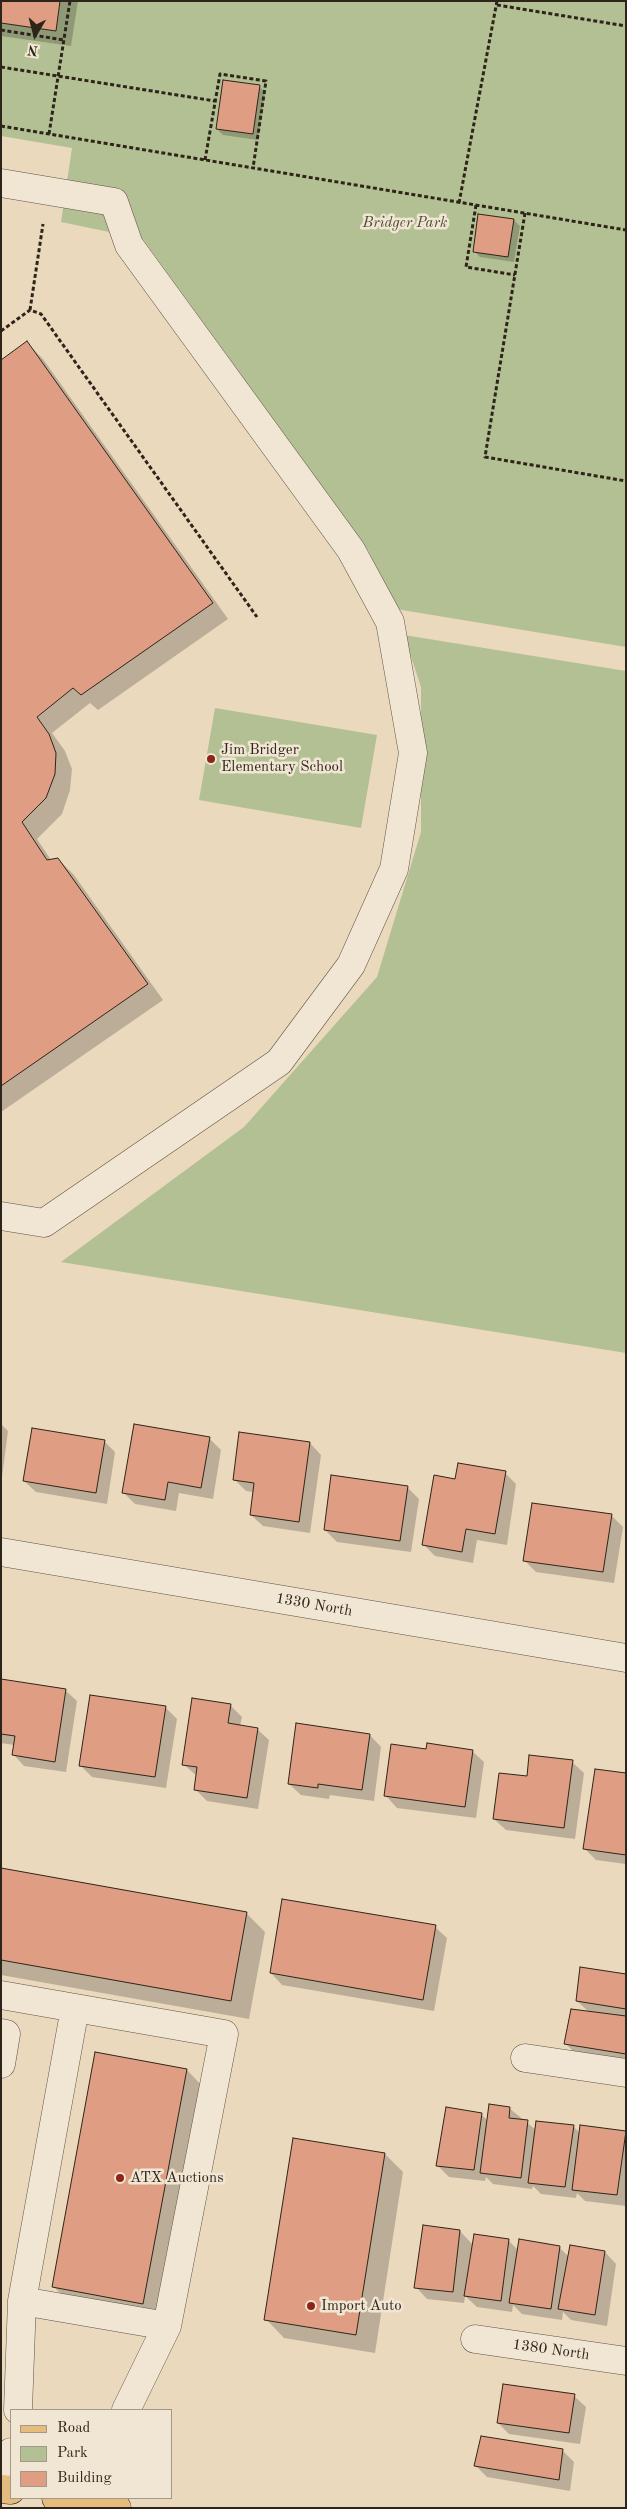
<!DOCTYPE html>
<style>
body{margin:0}
#map{position:relative;width:627px;height:2509px;overflow:hidden;background:#ead9bd;font-family:"Old Standard TT",serif}
canvas{display:block}
.frame{position:absolute;inset:0;border:2px solid #2e251a;pointer-events:none}
.legend{position:absolute;left:10px;top:2409px;width:162px;height:90px;box-sizing:border-box;background:#f1e6d4;border:1px solid #a3998a;margin:0;padding:6px 9px;list-style:none;font-size:15px;color:#2e251a}
.legend li{display:flex;align-items:center;gap:10px;height:25px}
.legend b{width:25px;border:1px solid #a3998a}
.north{position:absolute;left:10px;top:10px;width:50px;height:50px;-webkit-text-stroke:4px #f1e6d4;paint-order:stroke;rotate:188deg;font-size:14px;font-weight:700;line-height:20px;text-align:center;color:#2e251a}
.north::after{content:'';display:block;margin:auto;width:18px;height:22px;background:#2e251a;clip-path:polygon(50% 0,100% 100%,50% 72%,0 100%)}
</style>
<div id="map">
<canvas width="627" height="2509"></canvas>
<div class="frame"></div>
<ul class="legend">
<li><b style="height:6px;background:#e5bc7e"></b>Road</li>
<li><b style="height:14px;background:#b3c094"></b>Park</li>
<li><b style="height:14px;background:#df9d83"></b>Building</li>
</ul>
<div class="north">N</div>
</div>
<script>
const ctx = document.querySelector('canvas').getContext('2d');
ctx.lineJoin = 'round';
function fillPath(path, color) {
  ctx.fillStyle = color;
  ctx.fill(path, 'evenodd');
}
function toPath(rows) {
  const path = new Path2D();
  for (const r of rows) {
    path.moveTo(r[0], r[1]);
    for (let i = 2; i < r.length; i += 2) path.lineTo(r[i], r[i + 1]);
  }
  return path;
}
function trace(path, color, width, dash) {
  ctx.strokeStyle = color;
  ctx.lineWidth = width;
  ctx.lineCap = dash ? 'butt' : 'round';
  ctx.setLineDash(dash || []);
  ctx.stroke(path);
}
function drawText(font, color, halo, rows, align = 'center') {
  ctx.font = font + ' "Old Standard TT",serif';
  ctx.lineWidth = 5;
  ctx.setLineDash([]);
  ctx.textBaseline = 'middle';
  ctx.strokeStyle = halo;
  ctx.fillStyle = color;
  for (const [text, x, y, turn = 0] of rows) {
    ctx.save();
    ctx.translate(x, y);
    ctx.rotate((+turn || 0) * Math.PI / 180);
    ctx.textAlign = isNaN(turn) ? turn : align;
    if (halo) ctx.strokeText(text, 0, 0);
    ctx.fillText(text, 0, 0);
    ctx.restore();
  }
}
fillPath(toPath([
 [1,1,626,1,626,647,396,609,368,550,143,239,61,222,72,148,1,136],
 [404,635,626,671,626,1353,61,1262,244,1127,377,977,421,832,421,687],
 [215,708,377,735,361,828,199,800]
]), '#b3c094');
fillPath(toPath([
 [1,1,78,1,71,46,1,36],
 [259,86,265,92,258,140,223,135,217,129],
 [514,220,520,226,514,262,480,257,474,251],
 [27,343,43,359,228,619,98,710,90,703,52,733,65,751,72,769,70,790,62,814,37,839,51,860,58,859,74,875,163,1000,1,1112,1,361],
 [1,1424,8,1431,1,1485],
 [210,1439,221,1450,213,1499,179,1493,176,1511,135,1504,123,1492],
 [104,1441,115,1452,107,1504,36,1492,24,1481],
 [310,1443,321,1455,310,1533,263,1526,251,1515,254,1492,246,1491,234,1479],
 [505,1473,516,1484,507,1545,477,1540,473,1563,435,1556,424,1545,456,1480],
 [407,1487,419,1499,411,1552,337,1542,325,1530],
 [611,1515,623,1527,614,1583,536,1572,525,1561],
 [1,1680,65,1690,77,1701,66,1772,24,1766,13,1754,14,1745,1,1743],
 [230,1705,242,1717,240,1726,257,1729,269,1740,258,1809,207,1801,195,1789,197,1776,183,1764],
 [165,1707,177,1719,166,1788,92,1777,80,1765],
 [370,1735,381,1747,374,1801,330,1795,329,1799,301,1795,289,1784],
 [427,1751,472,1751,484,1762,476,1818,397,1808,386,1796],
 [572,1762,584,1773,575,1839,506,1830,494,1819,528,1777],
 [626,1774,626,1864,596,1860,585,1849],
 [1,1870,246,1913,265,1932,249,2019,1,1975],
 [435,1927,447,1938,434,2011,282,1985,271,1973],
 [626,1975,626,2063,577,2055,565,2043,589,2012,577,2001],
 [187,2070,205,2089,162,2322,72,2305,53,2286],
 [509,2108,536,2130,574,2127,580,2133,626,2132,626,2206,585,2201,577,2193,576,2198,541,2194,533,2186,532,2189,493,2184,486,2177,485,2181,449,2177,438,2166,481,2114,488,2121],
 [385,2154,403,2172,375,2353,284,2338,266,2319],
 [460,2231,473,2245,509,2241,518,2250,559,2247,569,2257,605,2252,616,2264,607,2326,571,2320,563,2312,562,2320,522,2314,513,2305,512,2312,477,2307,465,2296,464,2303,427,2299,416,2287],
 [574,2396,586,2407,580,2444,509,2434,498,2423],
 [562,2450,574,2462,570,2491,487,2477,476,2466]
]), '#0003');
const building = toPath([
 [1,1,60,1,56,31,1,23,1,1],
 [223,80,260,85,253,134,216,129,223,80],
 [478,214,514,219,508,257,473,252,478,214],
 [27,341,213,603,81,695,73,688,37,717,49,734,56,753,55,774,46,798,22,822,47,860,58,858,148,984,1,1086,1,360,27,341],
 [134,1424,210,1437,201,1488,168,1482,165,1500,122,1493,134,1424],
 [32,1428,105,1440,96,1493,23,1481,32,1428],
 [239,1432,310,1442,299,1522,250,1515,254,1483,233,1480,239,1432],
 [458,1463,506,1471,495,1534,466,1529,462,1552,422,1545,434,1475,455,1479,458,1463],
 [331,1475,408,1486,400,1541,324,1530,331,1475],
 [532,1503,612,1514,603,1572,523,1561,532,1503],
 [1,1679,66,1689,55,1762,12,1755,15,1736,1,1734,1,1679],
 [90,1695,166,1706,155,1777,79,1766,90,1695],
 [192,1698,231,1704,228,1723,258,1728,247,1798,194,1790,197,1767,182,1765,192,1698],
 [296,1723,370,1734,362,1790,318,1784,318,1788,288,1784,296,1723],
 [427,1743,473,1750,465,1807,384,1796,391,1744,426,1749,427,1743],
 [529,1755,573,1760,564,1828,493,1819,499,1773,527,1776,529,1755],
 [595,1769,626,1773,626,1855,583,1849,595,1769],
 [1,1868,247,1912,231,2001,1,1960,1,1868],
 [282,1899,436,1925,423,2000,270,1973,282,1899],
 [580,1967,626,1974,626,2009,576,2001,580,1967],
 [571,2009,626,2016,626,2054,564,2044,571,2009],
 [95,2052,187,2069,143,2304,52,2287,95,2052],
 [489,2104,510,2107,509,2118,528,2120,521,2178,480,2173,489,2104],
 [446,2107,482,2113,474,2170,436,2166,446,2107],
 [536,2121,574,2125,565,2187,528,2183,536,2121],
 [580,2125,626,2131,617,2195,572,2190,580,2125],
 [293,2138,385,2153,356,2335,264,2320,293,2138],
 [423,2225,460,2230,453,2292,414,2288,423,2225],
 [474,2234,509,2239,501,2301,464,2296,474,2234],
 [519,2239,560,2246,551,2309,509,2303,519,2239],
 [570,2245,605,2251,595,2315,558,2309,570,2245],
 [503,2384,575,2394,569,2433,497,2423,503,2384],
 [481,2436,563,2449,559,2480,474,2466,481,2436]
]);
fillPath(building, '#df9d83');
trace(building, '#2e251a', 1);
const minor = toPath([
 [1,183,114,202,129,245,351,550,390,622,413,753,394,869,351,965,279,1062,44,1223,1,1216],
 [1,1552,626,1658],
 [1,1995,224,2034,167,2326,126,2410],
 [1,2033,6,2034,1,2064],
 [525,2058,626,2073],
 [22,2301,167,2326],
 [475,2339,626,2361],
 [18,2410,22,2301,75,2008],
 [4,2489,11,2452]
]);
const major = toPath([
 [1,2489,11,2490],
 [56,2498,117,2508]
]);
trace(minor, '#5d5243', 29);
trace(major, '#2e251a', 29);
trace(toPath([
 [497,5,626,26],
 [1,30,64,40],
 [1,67,215,101],
 [1,126,626,230],
 [49,134,70,1],
 [205,160,220,74,266,81,253,168],
 [459,203,497,1],
 [476,205,466,267,515,275],
 [525,213,485,457,626,481],
 [30,310,43,224],
 [1,331,30,310,41,314,257,617]
]), '#2e251a', 3, [4, 2.5]);
trace(minor, '#f1e6d4', 28);
trace(major, '#e5bc7e', 28);
for (const [x, y, r, color] of [
 [211,759,5,"#8f2418"],
 [120,2178,5,"#8f2418"],
 [311,2306,5,"#8f2418"]
]) {
  const dot = new Path2D();
  dot.arc(x, y, r, 0, 2 * Math.PI);
  ctx.fillStyle = color;
  ctx.fill(dot);
  trace(dot, '#f1e6d4', 2);
}
drawText('italic 15px', '#4f4c38', '#f1e6d4', [
 ["Bridger Park",405,223]
]);
drawText('15px', '#2e251a', '#f1e6d4', [
 ["Jim Bridger",221,750],
 ["Elementary School",221,767],
 ["ATX Auctions",130,2178],
 ["Import Auto",321,2306]
], 'left');
drawText('15px', '#2e251a', '#f1e6d4', [
 ["1330 North",314,1605,10],
 ["1380 North",551,2350,8]
]);
</script>
